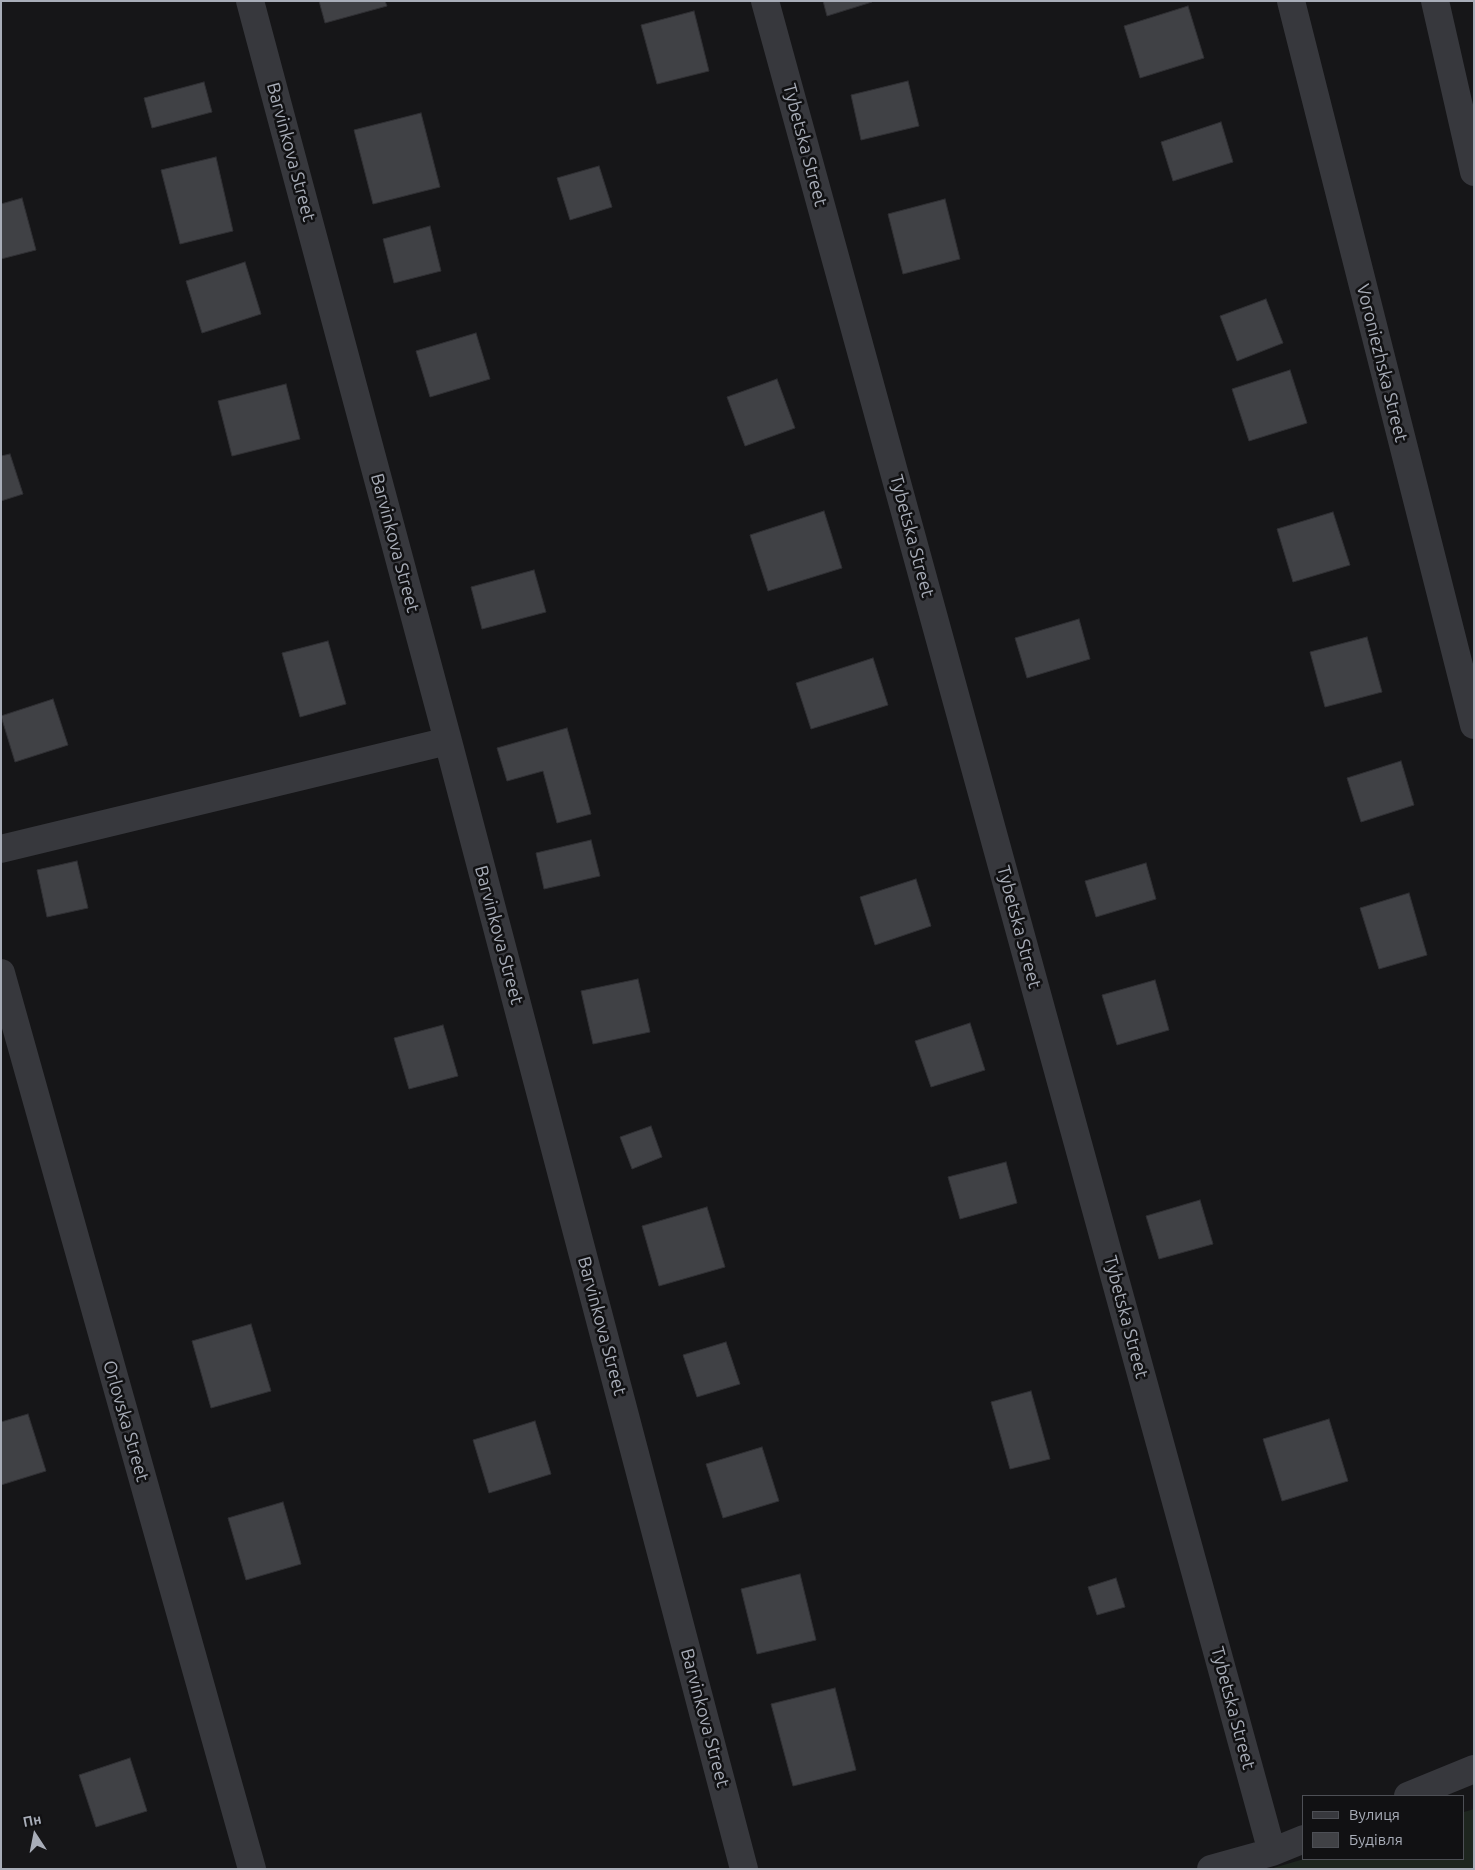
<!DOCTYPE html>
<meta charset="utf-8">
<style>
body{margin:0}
#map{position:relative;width:1475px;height:1870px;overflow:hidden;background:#161618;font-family:Ubuntu,sans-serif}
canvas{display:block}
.frame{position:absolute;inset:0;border:2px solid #a8adb8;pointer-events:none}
.legend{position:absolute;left:1302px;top:1795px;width:162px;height:65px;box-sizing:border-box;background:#111113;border:1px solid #4d4f55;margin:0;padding:6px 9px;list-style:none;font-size:15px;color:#a8adb8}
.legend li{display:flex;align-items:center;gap:10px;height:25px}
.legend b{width:25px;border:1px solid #4d4f55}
.north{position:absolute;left:10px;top:1810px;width:50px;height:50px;-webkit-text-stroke:4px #111113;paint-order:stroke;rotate:349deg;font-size:14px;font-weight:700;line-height:20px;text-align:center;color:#a8adb8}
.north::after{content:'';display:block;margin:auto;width:18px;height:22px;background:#a8adb8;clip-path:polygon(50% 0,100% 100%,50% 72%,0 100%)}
</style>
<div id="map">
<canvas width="1475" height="1870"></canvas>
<div class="frame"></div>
<ul class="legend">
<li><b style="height:6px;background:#37383d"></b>Вулиця</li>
<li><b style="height:14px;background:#404145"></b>Будівля</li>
</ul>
<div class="north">Пн</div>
</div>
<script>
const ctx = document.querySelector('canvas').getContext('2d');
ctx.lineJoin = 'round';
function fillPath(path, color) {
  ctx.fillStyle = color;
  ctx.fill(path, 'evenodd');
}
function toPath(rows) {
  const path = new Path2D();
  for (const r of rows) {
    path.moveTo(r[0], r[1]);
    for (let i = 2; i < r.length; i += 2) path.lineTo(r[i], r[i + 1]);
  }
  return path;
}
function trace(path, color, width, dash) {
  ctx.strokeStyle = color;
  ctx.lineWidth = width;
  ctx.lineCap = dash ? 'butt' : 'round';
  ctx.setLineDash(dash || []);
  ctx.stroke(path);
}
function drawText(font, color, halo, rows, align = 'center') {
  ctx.font = font + ' Ubuntu,sans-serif';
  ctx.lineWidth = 5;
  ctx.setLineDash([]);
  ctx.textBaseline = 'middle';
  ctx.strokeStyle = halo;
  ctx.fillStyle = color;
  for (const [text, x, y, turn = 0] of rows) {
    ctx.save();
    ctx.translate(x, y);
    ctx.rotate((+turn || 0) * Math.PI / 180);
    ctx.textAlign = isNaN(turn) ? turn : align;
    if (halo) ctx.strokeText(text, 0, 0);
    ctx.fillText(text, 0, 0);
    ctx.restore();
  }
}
fillPath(toPath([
 [1474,1809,1474,1869,1270,1869,1304,1859,1464,1859,1464,1812]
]), '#1e261f');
const building = toPath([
 [319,1,385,1,387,6,325,23,319,1],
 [823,1,872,1,872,2,827,16,823,1],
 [1188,6,1204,58,1140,78,1124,26,1188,6],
 [694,11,709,71,657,84,641,25,694,11],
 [908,81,919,126,861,140,851,95,908,81],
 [204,82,212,112,152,128,144,98,204,82],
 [421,113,440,187,373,204,354,130,421,113],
 [1221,122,1233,162,1173,181,1161,142,1221,122],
 [216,157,233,231,180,244,161,170,216,157],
 [599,166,612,207,570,220,557,178,599,166],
 [22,198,36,250,1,259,1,204,22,198],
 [945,199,960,259,903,274,888,214,945,199],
 [430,226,441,271,394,283,383,239,430,226],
 [245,262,261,314,202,333,186,281,245,262],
 [1266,299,1283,343,1237,361,1220,316,1266,299],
 [476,333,490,379,430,397,416,351,476,333],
 [1290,370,1307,423,1249,441,1232,389,1290,370],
 [777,379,795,428,745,446,727,397,777,379],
 [286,384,300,439,232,456,218,401,286,384],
 [10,454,23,494,1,501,1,456,10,454],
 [824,511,842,568,768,591,750,535,824,511],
 [1333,512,1350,565,1293,582,1277,529,1333,512],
 [534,570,546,612,482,629,471,587,534,570],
 [1079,619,1090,659,1027,678,1015,638,1079,619],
 [1367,637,1382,692,1325,707,1310,652,1367,637],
 [328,641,346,704,300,717,282,653,328,641],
 [873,658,888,705,811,729,796,683,873,658],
 [53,699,68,745,15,762,1,716,53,699],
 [567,728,591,814,557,823,543,771,507,781,497,748,567,728],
 [1401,761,1414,805,1361,822,1347,778,1401,761],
 [591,840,600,876,544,889,536,853,591,840],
 [77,861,88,908,47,917,37,870,77,861],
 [1146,863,1156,899,1096,917,1085,881,1146,863],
 [916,879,931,926,875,945,860,897,916,879],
 [1409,893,1427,955,1379,969,1360,908,1409,893],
 [638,979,650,1032,593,1044,581,991,638,979],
 [1155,980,1169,1030,1117,1045,1102,995,1155,980],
 [970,1023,985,1070,931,1087,915,1041,970,1023],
 [443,1025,458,1076,409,1089,394,1038,443,1025],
 [651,1126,662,1157,632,1169,620,1137,651,1126],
 [1006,1162,1017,1203,960,1219,948,1177,1006,1162],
 [1200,1200,1213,1244,1159,1259,1146,1216,1200,1200],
 [707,1207,725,1267,659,1286,642,1226,707,1207],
 [251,1324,271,1391,211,1408,192,1341,251,1324],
 [726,1342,740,1384,697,1397,683,1355,726,1342],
 [1031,1391,1050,1459,1010,1469,991,1402,1031,1391],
 [28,1414,46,1471,1,1485,1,1422,28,1414],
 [1329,1419,1348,1481,1282,1501,1263,1439,1329,1419],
 [535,1421,551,1474,489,1493,473,1440,535,1421],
 [762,1447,779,1501,723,1518,706,1464,762,1447],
 [283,1502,301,1564,246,1580,228,1518,283,1502],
 [800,1574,816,1640,757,1654,741,1589,800,1574],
 [1116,1578,1125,1607,1097,1615,1088,1587,1116,1578],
 [835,1688,856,1770,793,1786,771,1704,835,1688],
 [130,1758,147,1811,96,1827,79,1775,130,1758]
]);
fillPath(building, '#404145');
trace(building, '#303034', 1);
trace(toPath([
 [250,1,448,741,744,1869],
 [765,1,1272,1852],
 [1291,1,1474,725],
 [1435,1,1474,172],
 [1,849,448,741],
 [1,973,252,1869],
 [1408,1796,1474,1769],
 [1211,1869,1272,1852,1304,1839]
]), '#37383d', 28);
drawText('18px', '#a8adb8', '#111113', [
 ["Tybetska Street",805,145,75],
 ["Barvinkova Street",291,152,75],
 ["Voroniezhska Street",1382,363,76],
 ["Tybetska Street",912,536,75],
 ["Barvinkova Street",395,543,75],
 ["Tybetska Street",1019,927,75],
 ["Barvinkova Street",499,935,75],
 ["Tybetska Street",1126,1317,75],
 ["Barvinkova Street",602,1326,75],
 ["Orlovska Street",126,1421,74],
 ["Tybetska Street",1233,1708,75],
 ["Barvinkova Street",705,1718,75]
]);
</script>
